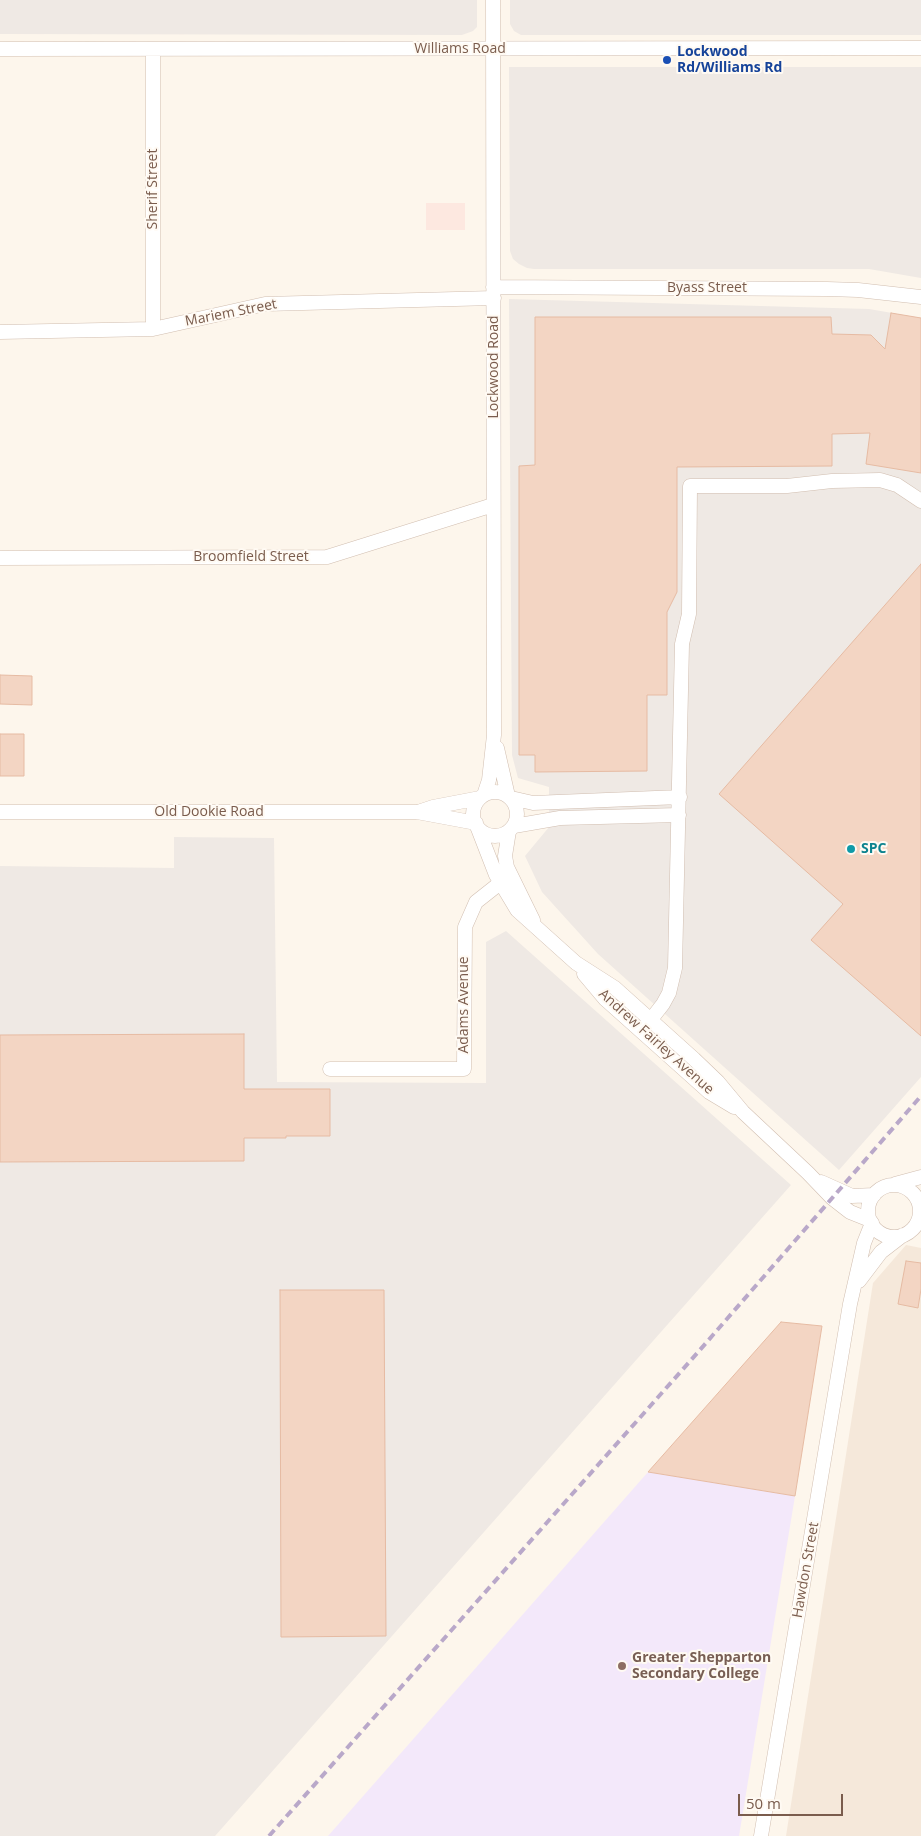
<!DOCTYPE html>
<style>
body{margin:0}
#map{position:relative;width:921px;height:1836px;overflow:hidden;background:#fdf6ec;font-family:"Open Sans",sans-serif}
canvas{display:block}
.scale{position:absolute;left:738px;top:1794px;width:105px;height:22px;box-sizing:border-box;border:2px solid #7a5c4d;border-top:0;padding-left:6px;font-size:15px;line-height:18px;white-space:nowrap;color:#7a5c4d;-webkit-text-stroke:4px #fffaf3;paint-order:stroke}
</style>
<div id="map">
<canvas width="921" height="1836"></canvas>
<div class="scale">50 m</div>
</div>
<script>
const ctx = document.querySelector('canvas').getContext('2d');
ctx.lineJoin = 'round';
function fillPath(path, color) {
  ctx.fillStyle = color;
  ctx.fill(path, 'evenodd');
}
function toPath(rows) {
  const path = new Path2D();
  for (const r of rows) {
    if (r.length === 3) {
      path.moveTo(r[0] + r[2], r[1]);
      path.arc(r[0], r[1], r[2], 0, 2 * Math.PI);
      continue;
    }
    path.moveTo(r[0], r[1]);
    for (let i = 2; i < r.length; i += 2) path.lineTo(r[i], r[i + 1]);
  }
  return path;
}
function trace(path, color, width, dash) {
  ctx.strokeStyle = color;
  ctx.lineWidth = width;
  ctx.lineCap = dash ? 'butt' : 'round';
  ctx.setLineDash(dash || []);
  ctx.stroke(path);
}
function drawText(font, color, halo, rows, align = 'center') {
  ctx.font = font + ' "Open Sans",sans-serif';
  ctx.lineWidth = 4;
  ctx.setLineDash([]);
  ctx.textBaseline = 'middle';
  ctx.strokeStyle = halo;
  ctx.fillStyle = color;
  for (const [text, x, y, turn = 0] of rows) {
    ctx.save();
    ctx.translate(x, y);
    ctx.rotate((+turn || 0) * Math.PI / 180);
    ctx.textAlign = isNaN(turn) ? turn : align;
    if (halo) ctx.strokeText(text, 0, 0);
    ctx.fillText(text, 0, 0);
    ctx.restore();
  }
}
fillPath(toPath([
 [906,1245,921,1248,921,1836,786,1836,873,1283]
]), '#f5e8da');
fillPath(toPath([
 [426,203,465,203,465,230,426,230]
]), '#fde8e0');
fillPath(toPath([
 [0,0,477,0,477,27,473,31,462,35,0,34],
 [510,0,921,0,921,35,521,35,514,31,510,24],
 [509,67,921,67,921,278,869,269,534,269,527,268,519,264,513,259,510,251],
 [509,299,869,309,921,318,921,1077,839,1170,598,954,542,892,525,856,549,827,549,787,518,778,512,755],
 [174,837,274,838,277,1082,486,1083,486,942,506,931,791,1185,215,1836,0,1836,0,866,174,868]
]), '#efe9e4');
fillPath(toPath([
 [648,1472,795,1496,739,1836,328,1836]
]), '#f3e8fa');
const building = toPath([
 [891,313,921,318,921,473,866,464,870,433,832,434,832,466,677,467,677,592,667,612,667,695,647,695,647,771,535,772,535,755,519,755,519,466,535,465,535,317,831,317,832,334,871,335,885,349,891,313],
 [921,564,921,1036,811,940,843,904,719,794,921,564],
 [0,675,32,676,32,705,0,704,0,675],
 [0,734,24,734,24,776,0,776,0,734],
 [244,1034,244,1089,330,1089,330,1136,286,1136,286,1138,244,1138,244,1161,0,1162,0,1035,244,1034],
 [906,1261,921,1263,921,1289,918,1308,898,1304,906,1261],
 [280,1290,384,1290,386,1636,281,1637,280,1290],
 [781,1322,822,1326,795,1496,648,1472,781,1322]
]);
fillPath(building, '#f3d5c3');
trace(building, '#e6bba3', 1);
const minor = toPath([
 [0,49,921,48],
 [153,50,153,329],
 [493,287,827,289,858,290,921,297],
 [0,332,153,329,265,304,494,298],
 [0,558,327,557,493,505],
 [497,748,508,796],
 [495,814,22],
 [484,795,489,780,494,735,493,0],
 [511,798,533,803,680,797],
 [0,812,417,812,476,823],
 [418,812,433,807,480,798],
 [477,826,496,875,517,910,576,963,615,988,694,1059,718,1082,743,1112,808,1173,832,1198,850,1212,870,1220],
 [514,826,560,818,679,815],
 [509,831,505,856,507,867,533,920],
 [584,974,605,999,680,1066,709,1092,734,1107],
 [642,1031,663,1004,669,993,675,968,682,644,689,614,690,486,787,486,832,481,880,480,897,485,921,501],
 [330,1069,464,1069,465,927,476,902,495,887,501,885],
 [821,1182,852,1196,874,1195],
 [895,1184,921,1177],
 [894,1211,26],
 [859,1281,881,1252,903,1235],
 [761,1836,850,1304,864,1243,872,1223]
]);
trace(minor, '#d1beb0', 15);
trace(minor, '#fff', 14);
trace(toPath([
 [269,1836,699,1351,921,1096]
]), '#b9a8c9', 4, [8, 5]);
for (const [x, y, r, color] of [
 [667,60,5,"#1a4fb4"],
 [851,849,5,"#0f9aa8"],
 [622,1666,5,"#8d6e63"]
]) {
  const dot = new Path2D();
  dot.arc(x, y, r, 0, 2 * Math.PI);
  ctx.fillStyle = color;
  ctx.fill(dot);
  trace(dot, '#fffaf3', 2);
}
drawText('14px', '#7a5c4d', '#fffaf3', [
 ["Williams Road",460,49],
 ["Sherif Street",153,189,-90],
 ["Byass Street",707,288],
 ["Mariem Street",231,313,-11],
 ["Lockwood Road",494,367,-90],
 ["Broomfield Street",251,557],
 ["Old Dookie Road",209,812],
 ["Adams Avenue",464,1005,-90],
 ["Andrew Fairley Avenue",656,1042,42],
 ["Hawdon Street",806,1570,-80]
]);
drawText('bold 14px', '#164399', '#fffaf3', [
 ["Lockwood",677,52],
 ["Rd/Williams Rd",677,68]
], 'left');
drawText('bold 14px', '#0d838f', '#fffaf3', [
 ["SPC",861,849]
], 'left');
drawText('bold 14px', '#785e54', '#fffaf3', [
 ["Greater Shepparton",632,1658],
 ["Secondary College",632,1674]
], 'left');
</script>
